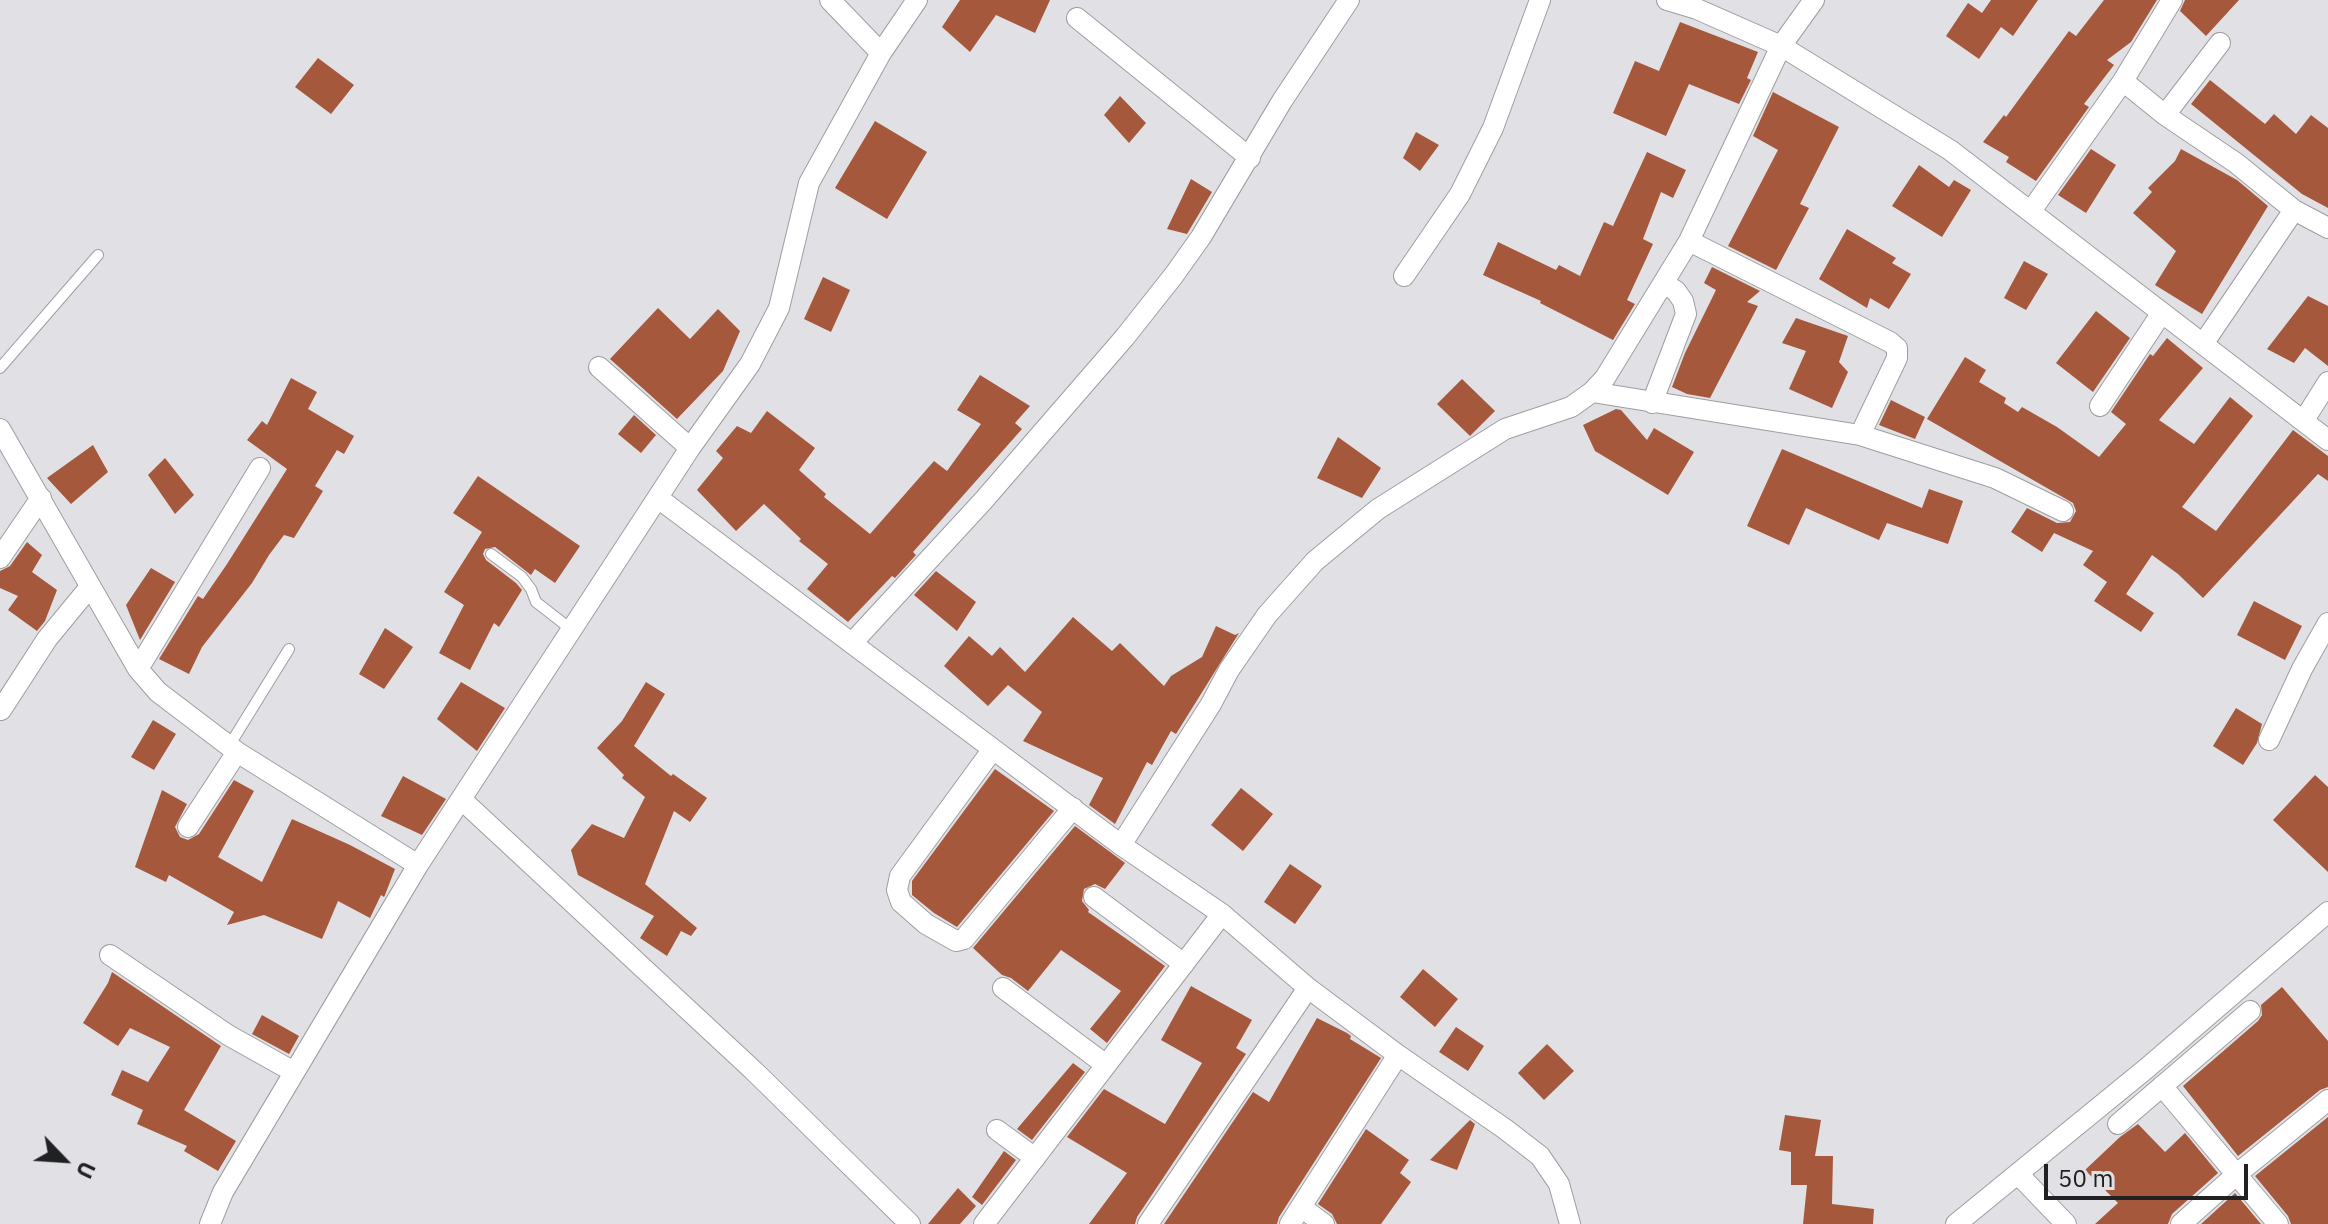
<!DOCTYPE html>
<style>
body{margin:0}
#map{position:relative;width:2328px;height:1224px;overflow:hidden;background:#e0e0e5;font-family:"IBM Plex Sans",sans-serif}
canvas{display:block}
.north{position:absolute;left:24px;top:1120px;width:80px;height:80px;-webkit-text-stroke:6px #e0e0e5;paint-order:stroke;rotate:115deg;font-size:22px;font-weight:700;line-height:32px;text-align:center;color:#202122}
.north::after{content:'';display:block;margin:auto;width:28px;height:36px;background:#202122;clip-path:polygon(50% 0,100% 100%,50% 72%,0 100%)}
.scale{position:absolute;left:2044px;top:1164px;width:204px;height:36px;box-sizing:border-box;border:4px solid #202122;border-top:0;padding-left:10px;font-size:24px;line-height:28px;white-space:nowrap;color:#202122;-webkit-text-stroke:6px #e0e0e5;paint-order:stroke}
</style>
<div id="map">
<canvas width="2328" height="1224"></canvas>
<div class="north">U</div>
<div class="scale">50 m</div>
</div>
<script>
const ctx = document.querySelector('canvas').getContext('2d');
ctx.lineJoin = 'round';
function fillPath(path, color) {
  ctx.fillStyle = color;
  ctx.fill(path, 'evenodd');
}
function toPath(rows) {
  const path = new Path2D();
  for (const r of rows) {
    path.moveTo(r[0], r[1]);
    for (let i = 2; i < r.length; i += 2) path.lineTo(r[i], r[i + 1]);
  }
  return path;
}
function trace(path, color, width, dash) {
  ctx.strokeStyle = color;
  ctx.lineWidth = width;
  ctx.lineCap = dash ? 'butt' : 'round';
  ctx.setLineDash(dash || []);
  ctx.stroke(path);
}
fillPath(toPath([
 [960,0,1050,0,1035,33,996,15,970,52,942,27],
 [1991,0,2038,0,2013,36,2001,27,1979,59,1946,36,1968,3,1982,13],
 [2104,0,2157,0,2131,42,2107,60,2114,65,2084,104,2089,107,2036,181,2006,162,2009,157,1983,142,2004,115,2006,117,2069,31,2076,36],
 [2185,0,2239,0,2206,36,2180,11],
 [1680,22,1758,52,1747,78,1751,80,1739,104,1689,84,1666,136,1613,113,1635,61,1659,71],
 [318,58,354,85,331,114,295,87],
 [2210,80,2265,124,2274,114,2296,134,2311,115,2328,128,2328,208,2302,194,2191,104],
 [1773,92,1839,127,1800,204,1809,208,1776,270,1728,246,1778,150,1753,136],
 [1120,96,1146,123,1129,143,1104,115],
 [875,121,927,152,887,219,835,188],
 [1416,132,1439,145,1420,171,1403,158],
 [2091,149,2116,165,2086,213,2058,195],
 [2181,149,2237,180,2268,206,2202,314,2155,285,2176,251,2133,213,2152,192,2148,188,2175,161],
 [1647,152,1686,170,1673,198,1661,192,1643,239,1653,244,1627,300,1635,304,1613,340,1540,303,1541,301,1483,275,1498,242,1556,270,1559,265,1580,276,1604,222,1613,226],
 [1919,165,1949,187,1954,180,1971,190,1942,237,1892,206],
 [1191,179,1212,192,1187,234,1167,229],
 [1847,229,1896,258,1892,263,1911,274,1889,309,1870,298,1867,308,1819,279],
 [2024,261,2048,274,2026,310,2004,298],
 [1712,267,1760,291,1747,302,1758,306,1710,398,1687,394,1672,387,1685,353,1716,290,1704,283],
 [823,277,850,290,831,332,804,319],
 [2308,296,2328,306,2328,366,2305,348,2294,363,2267,349],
 [658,308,690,339,718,309,740,331,723,371,677,419,610,359],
 [2096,311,2130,338,2093,392,2056,363],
 [1796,318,1848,336,1839,362,1848,372,1832,408,1789,389,1806,351,1782,343],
 [2167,338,2203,368,2159,420,2194,444,2230,397,2253,416,2182,507,2216,531,2293,430,2328,456,2328,481,2318,474,2203,598,2178,574,2152,555,2126,594,2154,613,2141,632,2094,601,2107,582,2083,565,2093,551,2054,533,2042,552,2011,532,2027,508,2057,523,2070,522,2076,511,2073,503,1927,419,1965,357,1986,370,1979,382,2006,398,2004,403,2018,412,2022,407,2057,427,2099,457,2126,424,2111,412,2150,354,2153,356],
 [980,375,1030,406,1015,423,1022,429,913,552,916,555,895,578,892,576,848,622,807,589,828,564,799,541,801,539,764,504,736,531,697,490,723,458,716,451,737,426,751,433,767,411,815,448,799,470,826,494,824,497,870,534,934,461,947,471,981,424,957,410],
 [291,378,317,392,308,409,354,436,344,454,337,450,315,486,323,491,294,538,284,535,269,555,252,583,202,647,189,674,159,659,198,596,203,599,227,564,287,469,247,440,262,421,267,425],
 [1462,379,1495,411,1470,436,1437,404],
 [1891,400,1925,417,1915,439,1879,425],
 [1616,409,1621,410,1647,440,1654,428,1694,452,1668,495,1595,451,1583,425],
 [634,415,656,435,641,453,618,434],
 [1338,437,1381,468,1362,498,1317,478],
 [93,445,108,472,71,504,47,478],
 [1782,449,1922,508,1929,489,1963,501,1948,544,1887,523,1879,540,1806,508,1789,545,1747,526],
 [165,458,194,495,175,514,148,475],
 [478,476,580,546,555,583,535,569,531,575,495,547,485,549,483,554,486,560,516,583,522,590,499,627,494,623,470,670,439,653,464,605,444,592,482,532,453,513],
 [27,542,42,555,32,572,57,590,45,621,37,631,8,610,18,596,0,588,0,571,10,566],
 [151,568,175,582,140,640,126,605],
 [936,571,976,602,957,631,914,595],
 [2254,601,2302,626,2285,660,2237,635],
 [1073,617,1112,651,1120,643,1164,686,1171,676,1202,657,1216,626,1235,635,1239,633,1176,734,1171,731,1152,765,1147,762,1115,824,1089,805,1103,778,1023,741,1042,712,1008,685,988,706,944,666,969,636,992,656,1000,647,1025,672],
 [385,628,413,647,384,689,359,674],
 [461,682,505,708,477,751,437,719],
 [646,682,665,694,634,746,671,776,673,774,707,798,690,822,674,811,645,884,697,928,691,936,681,931,667,956,640,938,654,916,578,875,571,850,592,824,624,838,645,797,622,778,624,775,597,748,622,721],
 [2236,708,2262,724,2257,743,2243,765,2213,746],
 [153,720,176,734,154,770,131,757],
 [995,769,1054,811,957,927,934,913,912,895,912,881],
 [2315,775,2328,787,2328,872,2273,820],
 [403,776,446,799,422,835,381,816],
 [234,780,254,791,218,857,262,882,292,819,350,845,395,869,385,895,384,897,381,895,370,918,338,901,322,939,264,915,227,925,234,912,169,875,166,882,135,867,162,790,187,804,175,827,180,837,188,840,199,834],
 [1241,788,1273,814,1243,851,1211,825],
 [1075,826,1125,863,1105,889,1095,884,1084,889,1082,901,1089,910,1088,912,1165,966,1107,1043,1090,1029,1121,991,1061,950,1028,991,1011,978,1002,975,973,948],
 [1290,864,1322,886,1295,924,1264,902],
 [1423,969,1458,999,1435,1027,1400,997],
 [112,972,221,1046,184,1110,236,1141,218,1171,184,1151,187,1146,137,1124,143,1110,111,1095,122,1070,148,1082,170,1047,130,1028,118,1046,83,1023,108,983],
 [1191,986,1252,1020,1236,1048,1246,1054,1137,1217,1135,1224,1089,1224,1127,1173,1067,1137,1104,1089,1165,1124,1202,1063,1161,1040],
 [2282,987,2328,1041,2328,1087,2320,1090,2238,1156,2183,1086,2258,1021,2262,1015,2261,1005],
 [262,1015,299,1036,289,1054,252,1034],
 [1317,1018,1347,1033,1351,1036,1350,1039,1381,1058,1279,1217,1277,1224,1164,1224,1253,1092,1269,1102],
 [1456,1027,1484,1046,1468,1071,1439,1052],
 [1547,1044,1574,1071,1544,1100,1518,1073],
 [1073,1063,1085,1072,1032,1140,1017,1129],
 [1785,1115,1821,1120,1815,1156,1833,1156,1832,1204,1874,1209,1873,1224,1803,1224,1807,1185,1791,1185,1791,1152,1779,1150],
 [2328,1117,2328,1224,2291,1224,2288,1216,2255,1176],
 [1470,1120,1475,1124,1457,1170,1430,1160],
 [2138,1124,2165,1152,2185,1133,2218,1173,2172,1214,2168,1224,2095,1224,2118,1203,2085,1170,2120,1137],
 [1366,1129,1409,1160,1400,1173,1411,1182,1381,1224,1337,1224,1332,1214,1318,1204],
 [1004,1151,1016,1160,982,1205,972,1197],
 [958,1188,976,1206,960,1224,928,1224],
 [2235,1193,2261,1224,2201,1224]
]), '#a5583c');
const service = toPath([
 [0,368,98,255],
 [491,554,522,577,531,589,536,602,572,630],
 [229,746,289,649]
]);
const minor = toPath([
 [830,0,881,53],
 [1814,0,1781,46,1950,150,2328,440],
 [1077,18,1250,158],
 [2123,81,2165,115,2236,163,2294,210,2328,228],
 [2165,115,2220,43],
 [2031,211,2123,81,2172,0],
 [1404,276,1460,194,1493,128,1540,0],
 [2203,344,2294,210],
 [599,367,690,448],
 [1592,392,1860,435,1897,358,1897,348,1890,342,1689,241],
 [1652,403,1686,314,1683,301,1676,291,1663,283],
 [2100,406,2161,314],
 [2304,420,2328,382],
 [0,429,138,669],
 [1860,435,1995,478,2063,511],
 [260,468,138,669,158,692,237,752,418,865],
 [658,498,1121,845,1222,914,1308,988,1398,1055,1505,1129,1540,1156,1559,1184,1570,1224],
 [0,558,41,498],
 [853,642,983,501,1125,337,1174,275,1201,237,1282,101,1349,0],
 [1,710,47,639,89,588],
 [2269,740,2302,669,2328,623],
 [993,749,900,876,897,890,901,902,926,924,956,941,964,939,1073,808],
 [461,799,754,1071,910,1224],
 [188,827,237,752],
 [1121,845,1211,704,1229,670,1267,615,1315,561,1378,509,1505,429,1571,407,1592,392,1605,378,1689,241,1781,46,1697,9,1667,0],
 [1094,897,1184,964],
 [110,955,228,1035,294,1072],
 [1003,988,1106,1065],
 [2162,1086,2278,1224],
 [2118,1124,2250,1011],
 [997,1130,1035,1158],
 [2018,1174,2066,1224],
 [1301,1207,1324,1224],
 [210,1224,223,1192,418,865,690,448,750,364,779,308,809,183,881,53,917,0],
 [984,1224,1222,914],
 [1148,1224,1308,988],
 [1290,1224,1398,1055],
 [1956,1224,2147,1068,2328,912],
 [2181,1224,2237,1174,2328,1100]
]);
trace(service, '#9d9ea2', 12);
trace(minor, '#9d9ea2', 22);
trace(service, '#fff', 10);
trace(minor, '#fff', 20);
</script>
